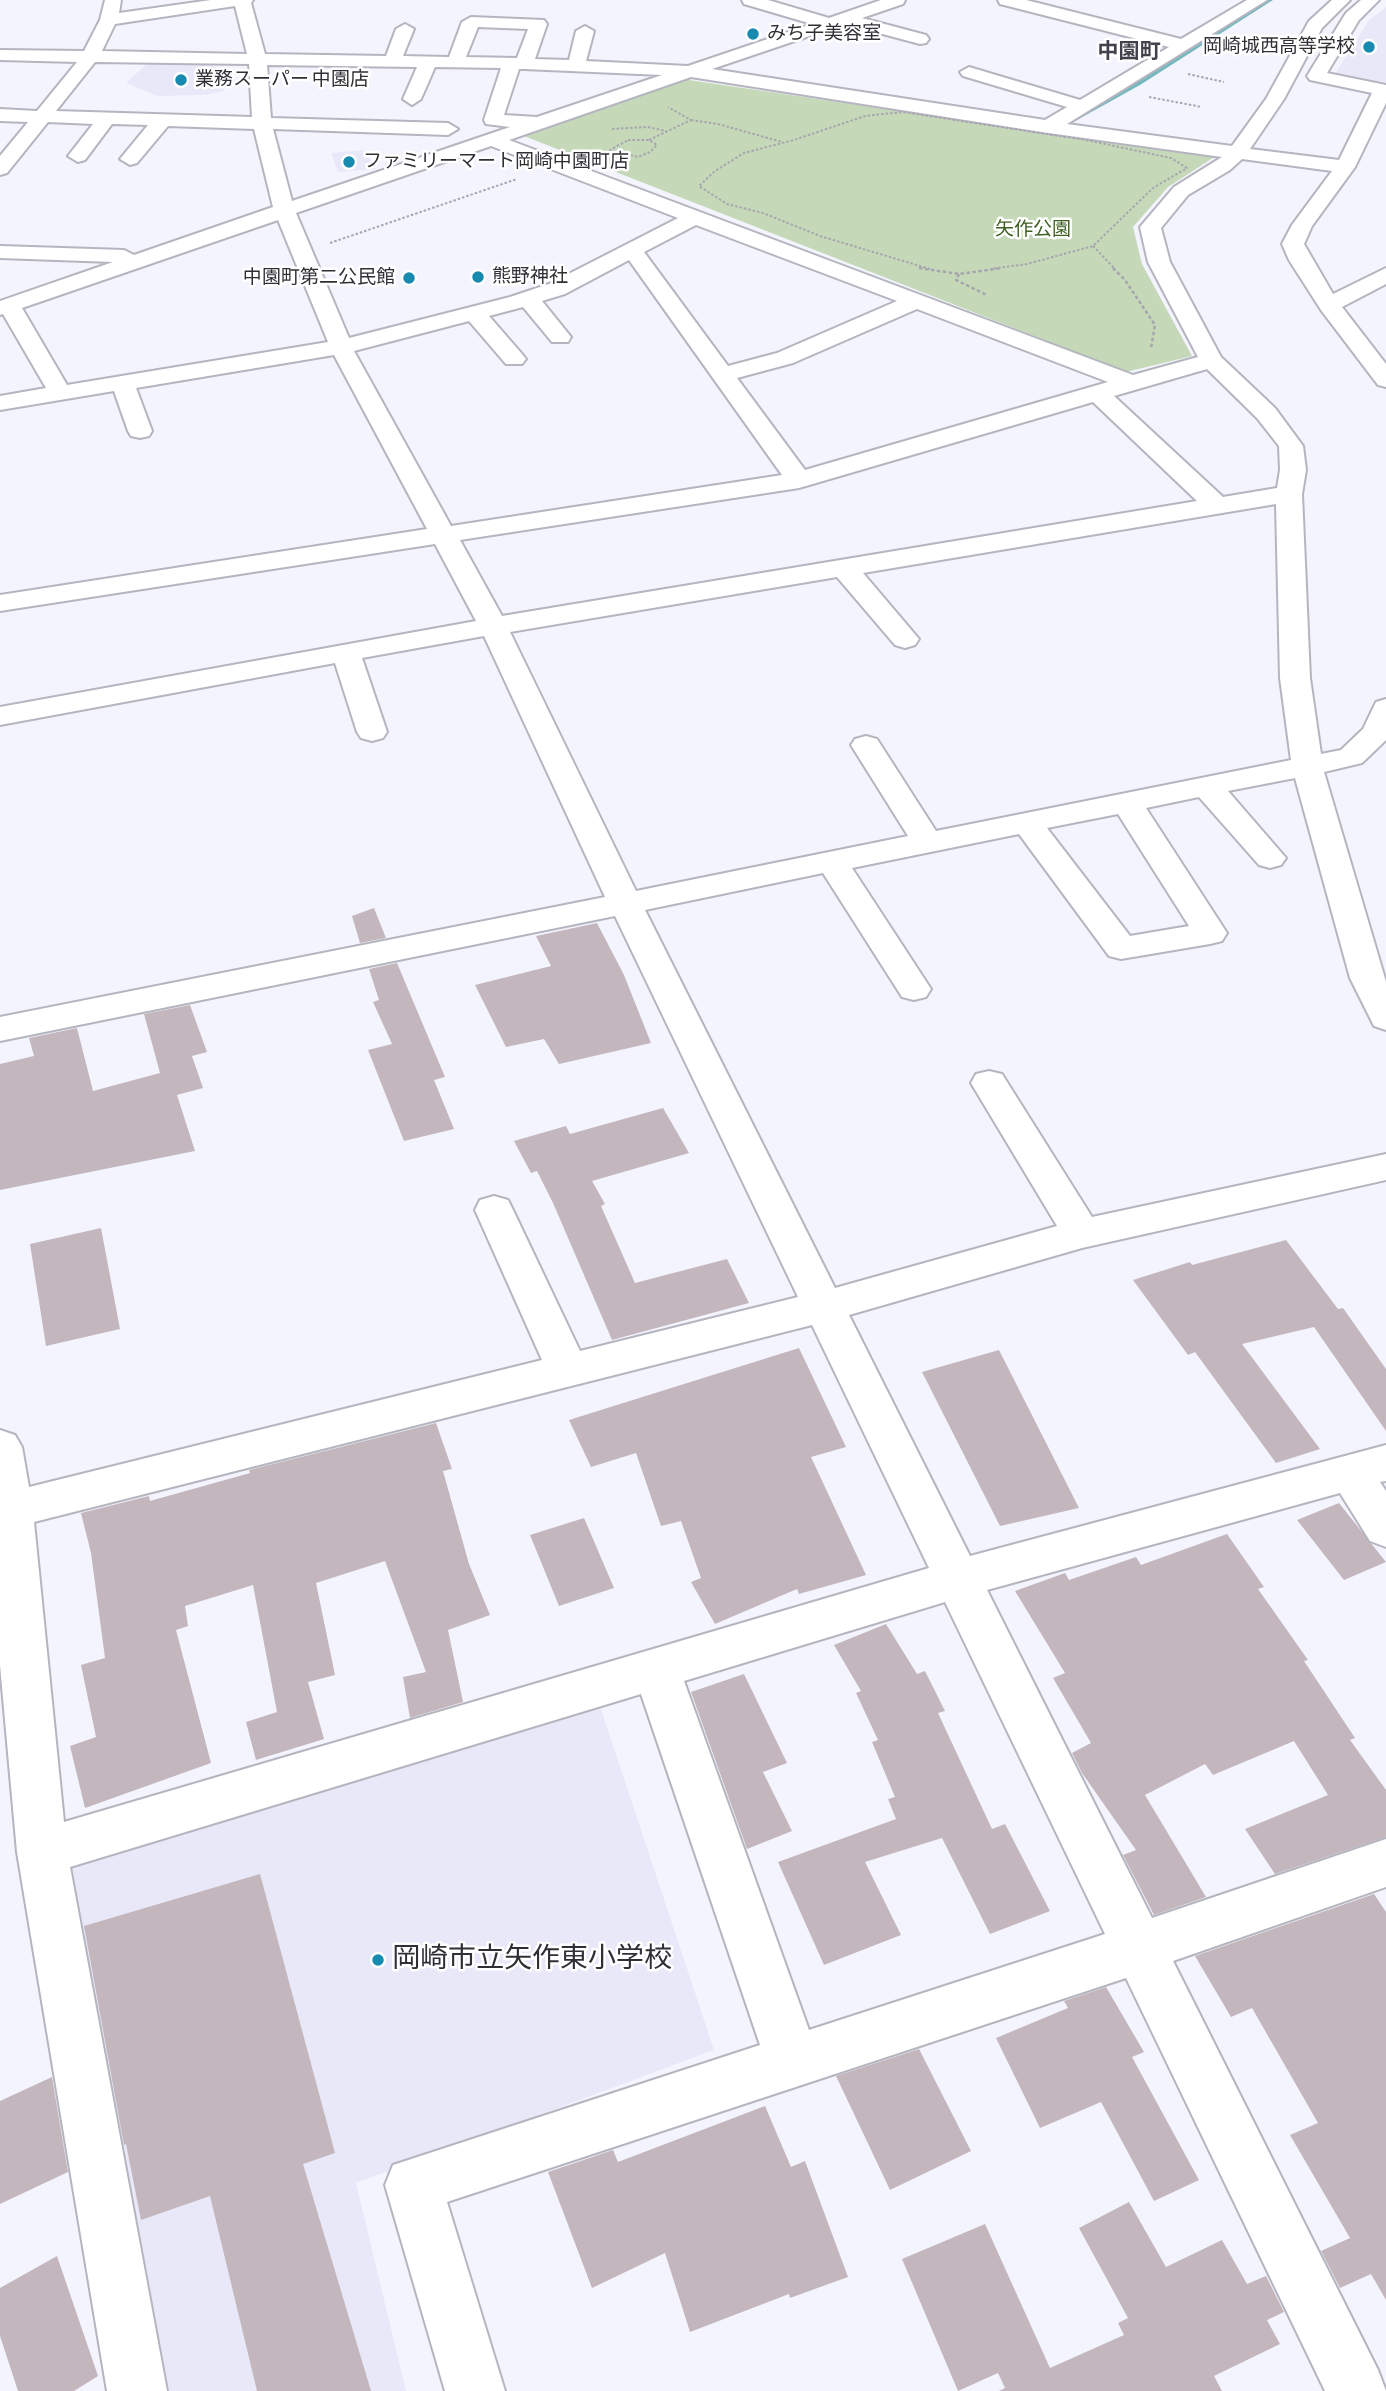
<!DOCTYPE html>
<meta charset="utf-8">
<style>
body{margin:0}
canvas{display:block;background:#f4f4fe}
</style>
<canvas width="1386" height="2391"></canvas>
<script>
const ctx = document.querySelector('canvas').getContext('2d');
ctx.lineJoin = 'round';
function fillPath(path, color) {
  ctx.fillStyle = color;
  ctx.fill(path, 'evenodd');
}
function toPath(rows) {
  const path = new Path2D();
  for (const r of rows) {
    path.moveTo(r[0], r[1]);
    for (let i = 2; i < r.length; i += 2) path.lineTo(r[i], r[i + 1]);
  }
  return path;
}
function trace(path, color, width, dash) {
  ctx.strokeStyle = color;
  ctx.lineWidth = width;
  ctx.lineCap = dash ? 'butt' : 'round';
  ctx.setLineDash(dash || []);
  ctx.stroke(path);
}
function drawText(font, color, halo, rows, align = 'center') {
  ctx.font = font + ' "Sofia Sans Condensed","Noto Sans JP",sans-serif';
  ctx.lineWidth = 5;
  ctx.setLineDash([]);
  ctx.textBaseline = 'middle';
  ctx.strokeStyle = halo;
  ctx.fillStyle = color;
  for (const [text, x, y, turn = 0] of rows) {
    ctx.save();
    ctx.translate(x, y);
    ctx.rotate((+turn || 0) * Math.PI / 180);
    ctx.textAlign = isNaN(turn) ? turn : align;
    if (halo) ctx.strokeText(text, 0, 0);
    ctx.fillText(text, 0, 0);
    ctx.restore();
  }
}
fillPath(toPath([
 [1386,7,1386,84,1335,74,1369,20],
 [147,64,211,65,231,73,223,91,206,95,157,96,126,83],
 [365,150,375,169,338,172,331,153],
 [600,1706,714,2050,356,2183,406,2391,165,2391,52,1869]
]), '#e9e8f8');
fillPath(toPath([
 [682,79,1049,133,1219,154,1168,187,1133,227,1142,264,1192,356,1126,372,524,136]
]), '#c5d9b8');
fillPath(toPath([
 [1266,0,1273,0,1140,85,1068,125,1063,124,1136,83,1266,0]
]), '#75b9be');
fillPath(toPath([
 [374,908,386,938,360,943,352,916],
 [597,923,624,975,651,1043,559,1064,544,1039,506,1047,475,985,551,966,536,936],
 [397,963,445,1077,434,1080,454,1129,404,1141,368,1050,392,1044,373,1002,379,1000,369,969],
 [190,1005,207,1052,192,1056,203,1088,177,1095,195,1151,0,1190,0,1064,34,1056,29,1038,77,1028,93,1091,160,1073,144,1014],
 [663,1108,689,1153,592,1181,605,1204,601,1206,635,1283,727,1259,749,1303,612,1340,553,1203,537,1171,531,1173,514,1141,566,1126,570,1134],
 [101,1228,120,1329,46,1346,30,1244],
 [1286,1240,1338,1309,1343,1308,1386,1369,1386,1431,1314,1327,1242,1344,1320,1449,1276,1463,1195,1352,1188,1355,1133,1280,1190,1262,1192,1265],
 [799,1348,846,1447,811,1457,866,1575,799,1594,797,1589,715,1624,691,1582,701,1578,681,1521,661,1526,636,1453,591,1467,569,1420],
 [999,1350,1079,1508,1000,1526,922,1372],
 [436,1423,452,1469,443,1471,469,1564,490,1615,448,1630,463,1702,410,1718,403,1677,426,1672,385,1561,316,1583,335,1675,308,1682,324,1739,256,1760,246,1722,277,1712,253,1585,185,1606,188,1626,176,1630,211,1763,85,1808,70,1746,96,1737,81,1665,105,1658,91,1553,81,1513,149,1496,150,1501,250,1473,249,1470],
 [1339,1503,1386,1562,1344,1580,1297,1520],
 [584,1518,614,1588,559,1606,530,1535],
 [1227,1534,1264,1587,1258,1589,1308,1660,1304,1661,1355,1738,1350,1740,1386,1790,1386,1837,1275,1874,1245,1829,1328,1795,1294,1741,1213,1775,1205,1764,1145,1795,1206,1897,1154,1915,1123,1855,1136,1850,1082,1773,1072,1753,1091,1743,1053,1678,1065,1673,1015,1591,1065,1573,1069,1580,1136,1557,1141,1565],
 [886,1624,917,1674,925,1671,945,1711,938,1713,992,1829,1005,1824,1050,1911,990,1934,942,1838,865,1862,901,1935,824,1965,778,1862,896,1819,888,1799,895,1797,872,1742,878,1740,856,1693,861,1691,834,1645],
 [744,1674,787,1763,763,1772,792,1831,747,1849,691,1692],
 [260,1874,335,2153,303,2164,371,2391,257,2391,210,2196,141,2220,126,2144,124,2145,84,1926],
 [1374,1894,1386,1912,1386,2300,1371,2274,1340,2288,1321,2251,1350,2238,1290,2135,1318,2123,1252,2008,1231,2017,1195,1956],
 [1106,1987,1144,2052,1132,2057,1199,2180,1154,2201,1101,2102,1040,2128,996,2038,1068,2008,1064,2001],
 [919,2049,971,2151,890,2190,836,2076],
 [52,2077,68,2172,0,2204,0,2101],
 [765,2106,791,2167,805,2161,848,2277,790,2298,789,2294,690,2332,665,2253,592,2288,548,2172,613,2150,618,2162],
 [1129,2202,1166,2267,1222,2240,1247,2284,1266,2276,1284,2312,1267,2320,1280,2344,1214,2376,1222,2391,999,2391,1005,2388,998,2373,958,2391,902,2259,985,2224,1050,2368,1124,2335,1118,2323,1128,2318,1079,2228],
 [57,2256,98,2376,74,2391,18,2391,0,2336,0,2288]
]), '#c3b7bd');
const minor = toPath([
 [105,0,121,0,119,13,211,0,253,0,251,3,265,54,386,56,396,29,405,24,414,29,403,56,449,57,462,22,471,17,544,20,547,24,535,59,569,60,576,31,585,26,594,31,586,61,688,66,812,24,744,4,742,0,768,0,829,18,881,0,905,0,903,4,862,18,926,35,929,39,926,43,920,44,845,24,712,69,1045,120,1067,107,963,76,960,72,969,67,1080,100,1169,47,1000,4,998,0,1026,0,1181,39,1247,0,1267,0,1067,124,1232,146,1266,99,1309,21,1332,0,1350,0,1322,28,1284,99,1250,149,1339,160,1372,93,1310,80,1307,76,1346,13,1361,0,1379,0,1359,20,1327,73,1386,85,1386,103,1355,167,1312,226,1304,244,1333,294,1386,268,1386,284,1342,307,1386,364,1386,387,1378,385,1321,310,1289,260,1282,244,1292,225,1332,171,1242,159,1230,170,1188,195,1161,228,1170,262,1221,357,1275,408,1303,446,1306,470,1302,494,1310,678,1321,754,1341,750,1363,729,1376,702,1386,699,1386,740,1362,763,1324,772,1386,982,1386,1030,1374,1026,1350,978,1295,778,1228,791,1286,858,1281,865,1270,868,1259,865,1199,797,1146,808,1227,933,1222,941,1210,944,1121,959,1109,956,1019,834,852,868,931,989,926,997,914,1000,902,997,823,873,645,910,835,1288,1057,1226,971,1083,976,1074,989,1071,1002,1074,1092,1217,1386,1154,1386,1180,1082,1248,849,1315,970,1556,1386,1445,1386,1481,1380,1482,1386,1491,1386,1547,1370,1541,1340,1493,987,1590,1152,1918,1386,1839,1386,1887,1173,1961,1378,2370,1386,2391,1325,2391,1126,1978,447,2202,505,2391,445,2391,385,2185,393,2165,760,2045,641,1694,70,1867,167,2391,107,2391,17,1852,0,1665,0,1430,15,1435,22,1447,29,1487,542,1360,475,1210,480,1200,494,1196,508,1200,513,1210,580,1351,798,1297,615,916,0,1041,0,1017,605,897,484,636,362,658,387,732,383,738,372,741,361,738,357,732,335,663,0,725,0,707,476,621,435,544,0,611,0,595,427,529,334,355,136,388,152,431,149,436,140,438,131,436,128,431,114,391,0,410,0,396,46,388,3,314,0,315,0,301,113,262,0,258,0,246,124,250,134,255,273,207,254,129,168,126,137,163,130,165,120,159,148,125,112,124,85,160,78,162,68,156,93,124,48,122,7,173,0,175,0,156,28,122,0,121,0,109,37,111,77,62,0,60,0,50,84,51,100,20,105,0],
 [235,6,247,54,102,51,115,24,235,6],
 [478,27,528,29,517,58,466,57,478,27],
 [95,62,249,64,252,117,56,111,95,62],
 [267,65,417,67,403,99,412,105,421,99,435,67,501,68,484,120,486,124,510,127,292,201,273,129,448,135,458,129,448,123,271,118,267,65],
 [519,69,524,69,662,75,537,117,504,115,519,69],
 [691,77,1048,133,1222,157,1174,187,1140,227,1148,262,1198,357,1133,375,509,140,691,77],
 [491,146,678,218,549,284,510,297,349,338,296,213,491,146],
 [278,220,328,342,67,385,22,308,278,220],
 [696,225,897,301,777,353,728,366,644,252,696,225],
 [629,260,782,475,451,526,354,351,469,321,506,364,522,364,526,359,522,354,489,316,523,307,552,342,568,342,571,337,542,301,565,294,629,260],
 [917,309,1108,382,805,470,737,378,793,363,917,309],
 [1207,369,1257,418,1279,446,1280,470,1277,488,1223,497,1114,396,1207,369],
 [1093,402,1197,501,502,616,460,540,799,488,1093,402],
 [1276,504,1280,678,1291,760,936,831,877,739,866,736,855,739,851,745,908,836,636,891,510,632,837,577,895,645,905,648,915,645,919,639,863,573,1276,504],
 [1118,814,1189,926,1130,936,1047,828,1118,814],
 [812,1325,929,1568,64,1822,34,1522,812,1325],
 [945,1602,1105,1934,809,2030,684,1681,945,1602]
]);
trace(minor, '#b5b5c0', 4);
trace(toPath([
 [1188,74,1224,82],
 [1149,97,1202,107],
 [691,120,718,124,782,142],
 [612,129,648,127,666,131],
 [628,140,649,140,657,145,650,152,638,157,610,150,628,140],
 [649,140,691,120,668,107],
 [330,243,517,179],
 [1093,246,1115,269],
 [930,269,820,236,763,213,727,204,699,186,715,171,744,153,794,140,865,116,903,112,1086,140,1171,158,1187,168,1153,188,1093,246,1027,264,990,269]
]), '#a7a6ae', 2, [2.5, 2]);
trace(toPath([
 [919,268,959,274,1002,268],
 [1113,268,1125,280,1155,325,1151,348],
 [959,274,956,280,987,295]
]), '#a7a6ae', 2.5, [3.5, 2.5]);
fillPath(minor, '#fff');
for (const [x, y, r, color] of [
 [753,34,7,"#198aaf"],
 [1369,47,7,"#198aaf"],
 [181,80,7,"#198aaf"],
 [349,162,7,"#198aaf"],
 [478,277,7,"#198aaf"],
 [409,278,7,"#198aaf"],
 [378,1960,7,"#198aaf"]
]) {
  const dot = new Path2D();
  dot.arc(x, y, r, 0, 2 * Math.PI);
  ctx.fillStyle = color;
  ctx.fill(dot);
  trace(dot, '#fff', 2.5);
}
drawText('19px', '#302f34', '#fff', [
 ["みち子美容室",767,34],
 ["岡崎城西高等学校",1355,47,"right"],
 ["業務スーパー 中園店",195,80],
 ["ファミリーマート岡崎中園町店",363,162],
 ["熊野神社",492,277],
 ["中園町第二公民館",395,278,"right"]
], 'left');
drawText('19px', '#3f6021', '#fff', [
 ["矢作公園",1033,230]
]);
drawText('bold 21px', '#43424c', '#fff', [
 ["中園町",1129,53]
]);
drawText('28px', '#302f34', '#fff', [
 ["岡崎市立矢作東小学校",392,1960]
], 'left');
</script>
